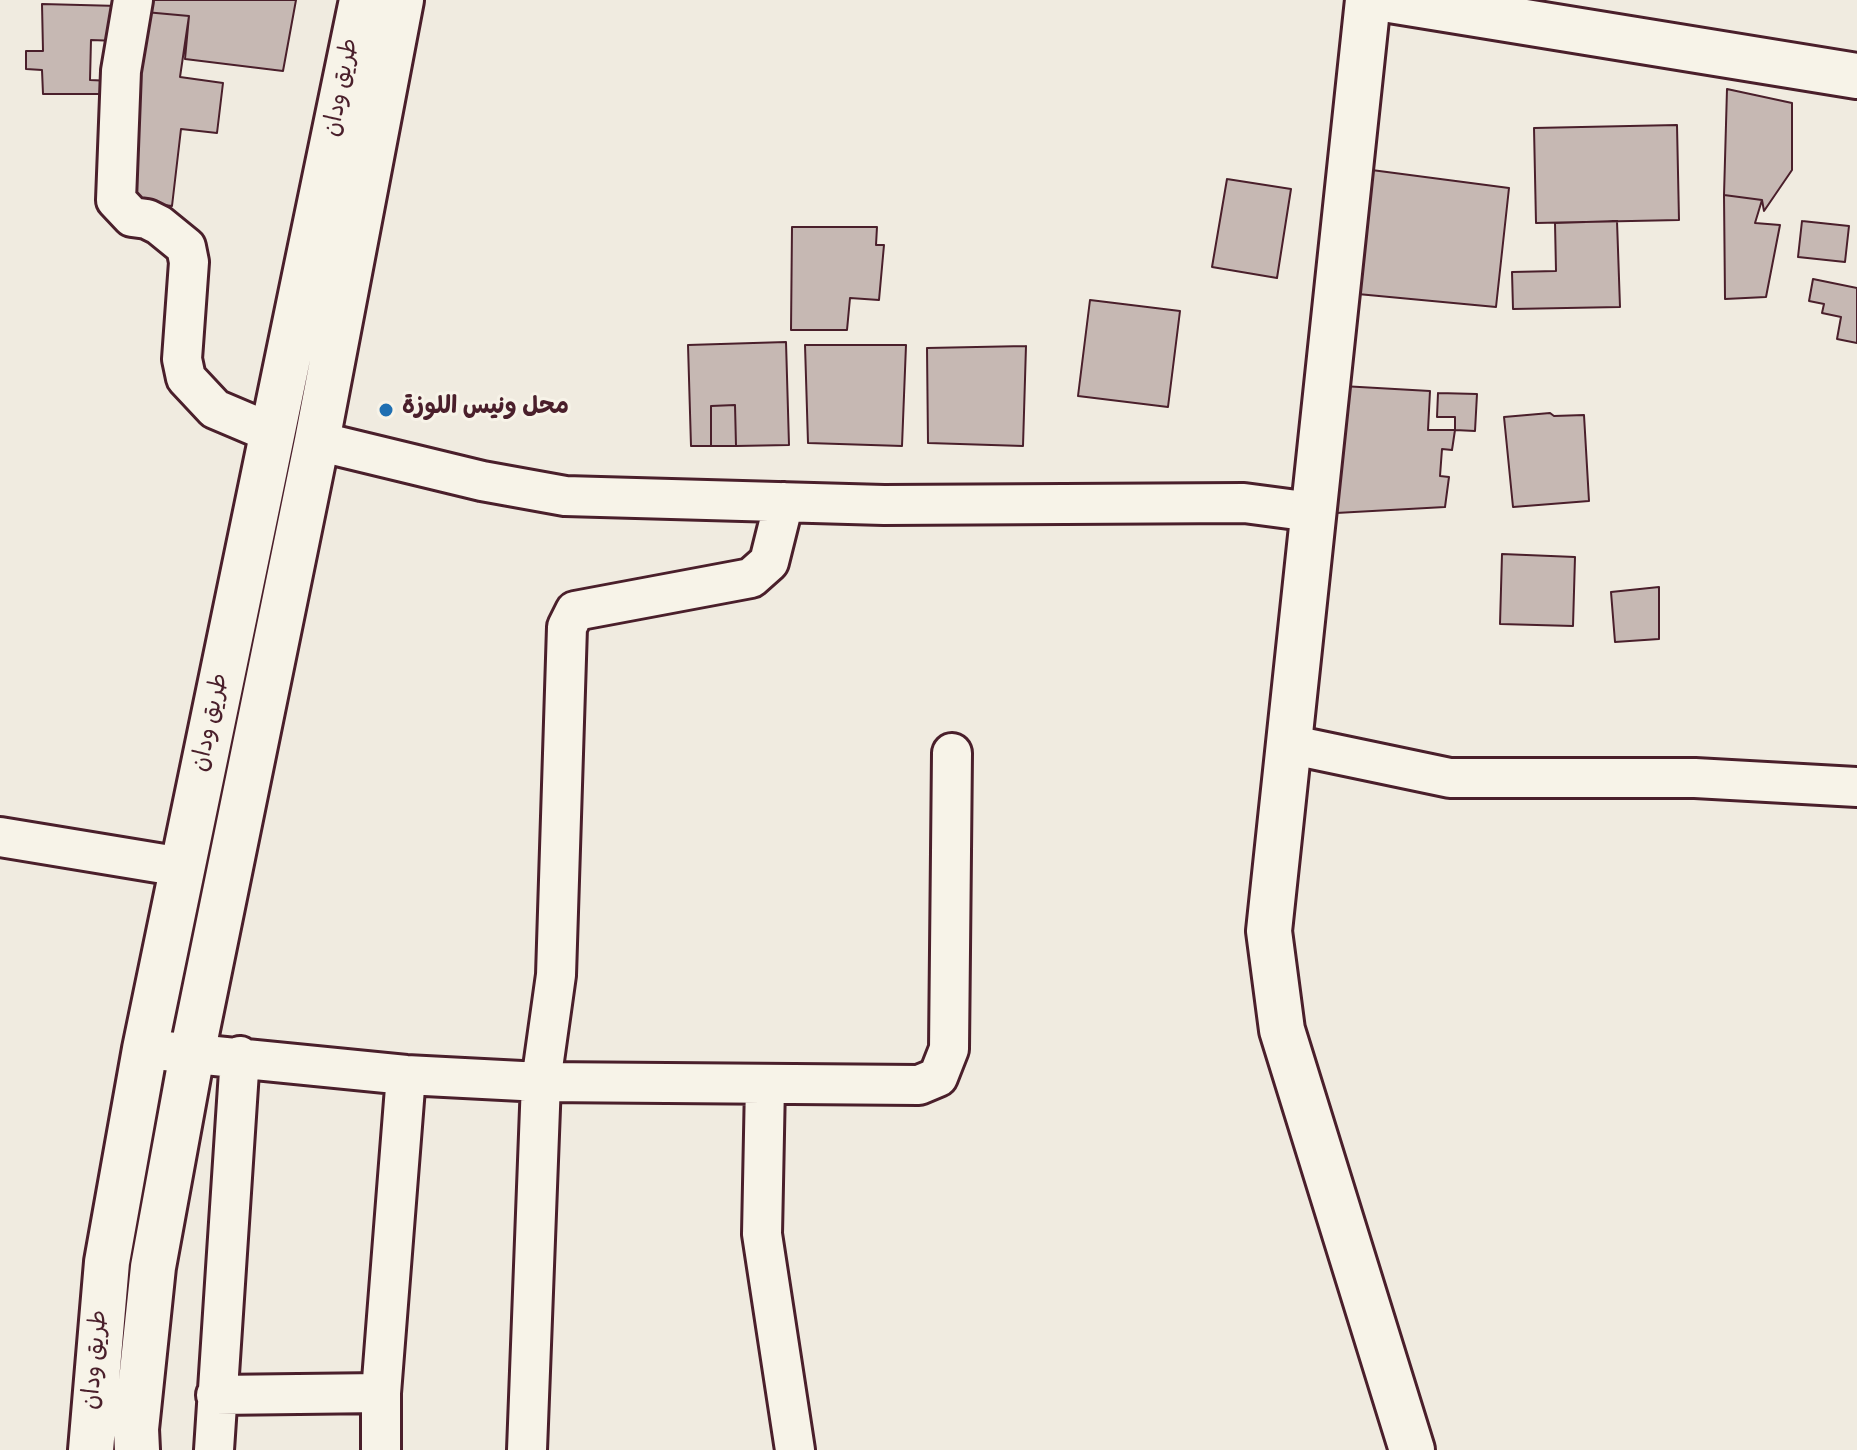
<!DOCTYPE html>
<meta charset="utf-8">
<style>
body{margin:0}
canvas{display:block;background:#f0ebe0}
</style>
<canvas width="1857" height="1450"></canvas>
<script>
const ctx = document.querySelector('canvas').getContext('2d');
ctx.lineJoin = 'round';
function fillPath(path, color) {
  ctx.fillStyle = color;
  ctx.fill(path, 'evenodd');
}
function toPath(rows) {
  const path = new Path2D();
  for (const r of rows) {
    path.moveTo(r[0], r[1]);
    for (let i = 2; i < r.length; i += 2) path.lineTo(r[i], r[i + 1]);
  }
  return path;
}
function trace(path, color, width, dash) {
  ctx.strokeStyle = color;
  ctx.lineWidth = width;
  ctx.lineCap = dash ? 'butt' : 'round';
  ctx.setLineDash(dash || []);
  ctx.stroke(path);
}
function drawText(font, color, halo, rows, align = 'center') {
  ctx.font = font + ' Dekko,"Playpen Sans Arabic",sans-serif';
  ctx.lineWidth = 6;
  ctx.setLineDash([]);
  ctx.textBaseline = 'middle';
  ctx.strokeStyle = halo;
  ctx.fillStyle = color;
  for (const [text, x, y, turn = 0] of rows) {
    ctx.save();
    ctx.translate(x, y);
    ctx.rotate((+turn || 0) * Math.PI / 180);
    ctx.textAlign = isNaN(turn) ? turn : align;
    if (halo) ctx.strokeText(text, 0, 0);
    ctx.fillText(text, 0, 0);
    ctx.restore();
  }
}
const building = toPath([
 [146,0,296,0,283,71,185,59,189,16,145,12,146,0],
 [42,4,119,6,118,41,91,40,90,80,112,81,112,94,43,94,42,70,26,69,26,51,43,51,42,4],
 [145,12,189,16,180,77,223,83,217,133,181,129,172,206,122,200,145,12],
 [1727,89,1792,103,1792,170,1764,211,1762,200,1724,195,1727,89],
 [1677,125,1679,220,1536,223,1534,128,1677,125],
 [1364,169,1509,188,1496,307,1347,293,1364,169],
 [1227,179,1291,189,1277,278,1212,267,1227,179],
 [1724,195,1762,200,1755,223,1780,225,1766,297,1725,299,1724,195],
 [1617,221,1620,307,1513,309,1512,272,1556,271,1555,223,1617,221],
 [1802,221,1849,226,1845,262,1798,257,1802,221],
 [792,227,877,227,876,245,884,245,879,300,850,298,847,330,791,330,792,227],
 [1813,279,1857,288,1857,343,1837,339,1841,317,1822,313,1824,304,1809,301,1813,279],
 [1090,300,1180,311,1168,407,1078,396,1090,300],
 [786,342,789,445,736,446,735,405,711,406,711,446,691,446,688,345,786,342],
 [805,345,906,345,902,446,808,443,805,345],
 [1026,346,1023,446,928,443,927,348,1026,346],
 [1342,386,1430,391,1428,430,1455,430,1452,450,1442,449,1440,476,1449,477,1445,507,1336,513,1342,386],
 [1438,393,1477,394,1475,431,1455,430,1455,417,1437,417,1438,393],
 [735,405,736,446,711,446,711,406,735,405],
 [1550,413,1554,416,1584,415,1589,501,1513,507,1504,417,1550,413],
 [1502,554,1575,557,1573,626,1500,624,1502,554],
 [1659,587,1659,639,1615,642,1611,592,1659,587]
]);
fillPath(building, '#c6b8b3');
trace(building, '#4a1f2b', 2);
const street = toPath([
 [133,0,121,71,116,200,132,217,147,219,159,225,186,247,189,262,182,359,186,378,215,409,274,434],
 [317,441,482,481,565,496,884,505,1244,503,1312,512],
 [1288,744,1450,778,1695,778,1857,787],
 [0,837,182,867],
 [145,1049,406,1075,541,1082,919,1085,938,1077,949,1049,952,753],
 [765,1084,762,1234,795,1450],
 [216,1395,381,1393],
 [214,1450,240,1056],
 [381,1450,381,1393,406,1075],
 [527,1450,541,1082,556,975,567,627,575,611,751,578,769,562,784,502]
]);
const secondary = toPath([
 [1368,0,1269,931,1282,1030,1412,1450],
 [1390,0,1857,76]
]);
const primary = toPath([
 [91,1450,107,1262,145,1049,362,0],
 [137,1450,136,1429,153,1267,192,1054,317,441,401,0]
]);
trace(street, '#4a1f2b', 44);
trace(secondary, '#4a1f2b', 50);
trace(primary, '#4a1f2b', 50);
trace(street, '#f7f3e8', 38);
trace(secondary, '#f7f3e8', 44);
trace(primary, '#f7f3e8', 44);
for (const [x, y, r, color] of [
 [386,410,8,"#1f6fb2"]
]) {
  const dot = new Path2D();
  dot.arc(x, y, r, 0, 2 * Math.PI);
  ctx.fillStyle = color;
  ctx.fill(dot);
  trace(dot, '#f7f3e8', 3);
}
drawText('24px', '#4a1f2b', '#f7f3e8', [
 ["طريق ودان",344,88,-79],
 ["طريق ودان",213,723,-78],
 ["طريق ودان",98,1360,-85]
]);
drawText('bold 24px', '#4a1f2b', '#f7f3e8', [
 ["محل ونيس اللوزة",402,410]
], 'left');
</script>
